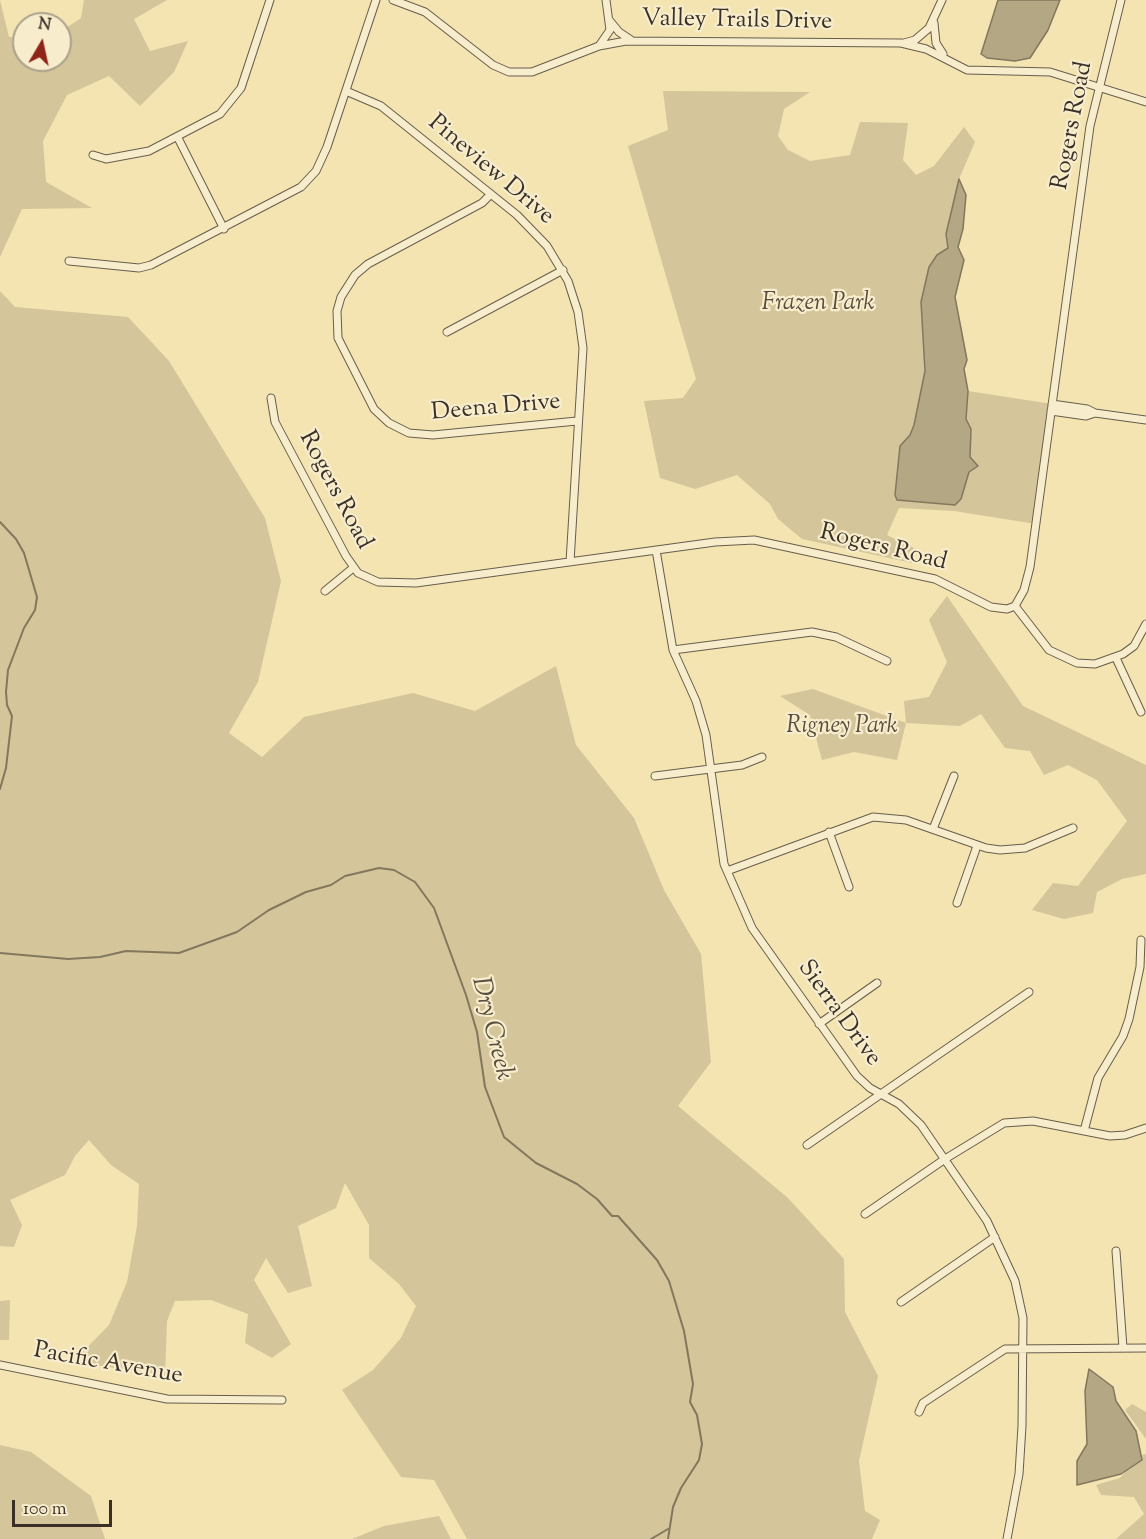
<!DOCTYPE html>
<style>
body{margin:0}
#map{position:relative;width:1146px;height:1539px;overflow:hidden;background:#f3e4b2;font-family:"Sorts Mill Goudy",serif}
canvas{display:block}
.north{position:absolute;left:12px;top:12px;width:60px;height:60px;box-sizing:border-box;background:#f7edcd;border:2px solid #aba18b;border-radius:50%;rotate:9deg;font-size:16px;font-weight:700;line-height:24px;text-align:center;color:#3a3027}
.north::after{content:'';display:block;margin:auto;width:21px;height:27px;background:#8f2418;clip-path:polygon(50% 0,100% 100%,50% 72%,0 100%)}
.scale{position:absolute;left:12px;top:1500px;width:100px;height:27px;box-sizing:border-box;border:3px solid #3a3027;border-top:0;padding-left:8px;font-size:18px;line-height:21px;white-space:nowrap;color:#3a3027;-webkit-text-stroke:4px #f7edcd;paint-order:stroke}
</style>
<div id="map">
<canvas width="1146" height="1539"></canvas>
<div class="north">N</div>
<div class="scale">100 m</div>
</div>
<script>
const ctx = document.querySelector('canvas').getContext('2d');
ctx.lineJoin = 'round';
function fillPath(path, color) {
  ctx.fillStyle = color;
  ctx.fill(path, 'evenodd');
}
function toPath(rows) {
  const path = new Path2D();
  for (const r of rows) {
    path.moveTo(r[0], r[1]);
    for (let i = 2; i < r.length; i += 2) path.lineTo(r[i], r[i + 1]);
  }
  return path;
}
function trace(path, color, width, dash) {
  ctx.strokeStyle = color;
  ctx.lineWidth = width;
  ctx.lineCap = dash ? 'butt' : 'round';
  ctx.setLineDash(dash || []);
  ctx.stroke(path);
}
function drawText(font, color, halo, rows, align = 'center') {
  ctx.font = font + ' "Sorts Mill Goudy",serif';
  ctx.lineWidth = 4.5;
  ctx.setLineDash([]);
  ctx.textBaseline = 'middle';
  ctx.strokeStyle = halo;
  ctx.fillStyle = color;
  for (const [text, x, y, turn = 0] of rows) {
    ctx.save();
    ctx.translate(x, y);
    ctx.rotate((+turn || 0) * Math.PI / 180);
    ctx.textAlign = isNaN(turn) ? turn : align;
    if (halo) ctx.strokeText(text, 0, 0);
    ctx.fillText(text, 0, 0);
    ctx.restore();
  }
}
fillPath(toPath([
 [0,0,9,37,24,37,24,60,60,60,60,32,81,18,84,0,167,0,134,19,150,51,188,41,174,72,140,106,109,76,67,95,43,141,46,182,92,208,22,209,0,257],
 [663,91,810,92,784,109,778,136,788,150,810,161,850,155,860,122,908,123,903,160,916,175,934,166,964,127,975,142,959,179,966,195,963,229,958,247,964,260,955,297,967,360,964,369,968,391,1052,404,1036,524,954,511,899,508,887,535,914,548,912,563,802,539,778,519,770,504,737,475,695,489,660,478,644,401,683,398,696,379,628,146,668,130],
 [0,291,15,307,128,317,169,361,265,518,281,581,258,682,229,733,262,757,304,717,413,693,475,711,556,666,576,745,634,818,664,890,701,954,711,1062,678,1106,788,1198,844,1259,845,1312,878,1376,859,1461,865,1511,880,1520,872,1539,467,1539,434,1480,401,1477,342,1390,373,1370,401,1338,416,1306,399,1284,369,1258,369,1225,345,1183,336,1208,298,1226,312,1286,288,1293,266,1258,254,1280,291,1344,272,1358,245,1343,248,1314,211,1300,175,1301,167,1321,165,1375,73,1362,109,1325,127,1282,137,1226,139,1184,111,1165,89,1140,75,1156,65,1175,10,1200,22,1225,14,1247,0,1246],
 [947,596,1023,706,1146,765,1146,874,1122,879,1097,892,1093,913,1064,919,1032,910,1053,883,1078,886,1127,821,1097,780,1068,765,1044,775,1030,751,1005,748,981,714,960,726,906,723,897,760,854,752,822,760,810,715,780,696,813,689,906,723,904,701,929,697,947,662,929,620],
 [10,1300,9,1340,0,1340,0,1301],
 [1132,1404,1146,1412,1146,1439,1125,1410],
 [0,1445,31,1452,91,1496,105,1539,0,1539],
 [1146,1454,1146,1539,1116,1539,1144,1514,1134,1497,1101,1495,1096,1485,1120,1478,1138,1456],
 [439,1516,451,1539,352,1539,384,1526]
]), '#d4c59a');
const water = toPath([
 [998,0,1060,0,1048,30,1030,58,1015,61,987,58,981,54,998,0],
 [959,179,966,195,963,229,958,247,964,260,955,297,967,360,964,369,968,391,966,419,971,429,970,457,978,466,969,472,961,499,955,505,897,500,895,495,900,446,910,435,914,425,925,371,921,302,929,267,937,255,948,248,946,234,959,179],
 [1089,1369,1113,1387,1116,1401,1136,1431,1142,1460,1121,1474,1077,1485,1077,1461,1087,1444,1085,1391,1089,1369]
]);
fillPath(water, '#b4a783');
trace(water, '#83775e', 1.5);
trace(toPath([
 [0,522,16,539,24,553,37,597,35,610,24,628,8,670,6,692,7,705,12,716,6,768,0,789],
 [0,953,68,959,100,957,126,951,179,953,237,932,269,910,306,892,331,885,345,876,379,868,394,870,415,882,434,908,466,995,477,1032,485,1087,504,1137,536,1163,577,1184,597,1199,612,1216,618,1216,657,1260,669,1281,684,1331,693,1384,690,1402,697,1415,702,1444,699,1460,681,1488,673,1507,668,1539],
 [651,1539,668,1529]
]), '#83775e', 2);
const minor = toPath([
 [393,0,425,12,493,65,509,72,532,72,599,46,626,41,901,43,926,49,967,70,1050,72,1146,102],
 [610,21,619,32,631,40],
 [934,23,936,43,943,54],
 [904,43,915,40,929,28,942,0],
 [599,46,610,30,606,0],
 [346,91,381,106,517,215,547,246,568,281,578,312,583,348,570,562],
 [178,138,224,229],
 [93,155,106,159,149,151,220,114,241,88,270,0],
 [491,194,482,203,368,264,355,275,341,297,337,311,338,338,374,409,389,423,409,433,433,435,577,421],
 [69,261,139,268,151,265,301,187,316,171,327,147,376,0],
 [447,332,563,270],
 [271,398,275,422,346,556,358,573,378,582,416,583,715,542,754,540,935,579,991,607,1007,609,1015,606,1024,590,1030,567,1090,126,1121,0],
 [1052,404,1087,409,1095,413,1146,420],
 [1051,411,1086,416,1095,413],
 [656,550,673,650,696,701,706,735,724,864,752,928,857,1076,870,1088,899,1104,921,1125,987,1221,1015,1281,1023,1318,1022,1426,1019,1474,1007,1539],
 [325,591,353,568],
 [1015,606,1049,650,1077,663,1095,664,1123,654,1134,646,1146,624],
 [673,650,812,632,836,637,887,661],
 [1116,658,1141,712],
 [655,776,742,765,762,757],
 [933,829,954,776],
 [829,832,849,887],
 [727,871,873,817,906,820,986,848,1000,850,1025,848,1073,828],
 [957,903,977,846],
 [819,1024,877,983],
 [1084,1131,1098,1078,1123,1036,1129,1019,1140,967,1141,940],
 [807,1145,1029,992],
 [865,1214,945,1159,1004,1123,1033,1121,1110,1136,1125,1135,1146,1128],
 [1116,1251,1123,1348],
 [901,1302,995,1237],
 [0,1365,167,1399,282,1400],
 [919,1412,923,1403,1005,1349,1146,1348]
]);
trace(minor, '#685d4a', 9);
trace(minor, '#f7edcd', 7);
drawText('24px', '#3a3027', '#f7edcd', [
 ["Valley Trails Drive",737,22,1],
 ["Rogers Road",1074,126,-79],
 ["Pineview Drive",490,171,40],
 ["Deena Drive",496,409,-5],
 ["Rogers Road",334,491,62],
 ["Rogers Road",883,549,14],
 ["Sierra Drive",838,1014,54],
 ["Pacific Avenue",108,1365,10]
]);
drawText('italic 24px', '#594e3e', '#f7edcd', [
 ["Frazen Park",818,305],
 ["Rigney Park",842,728]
]);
drawText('italic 26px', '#584e3e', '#f7edcd', [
 ["Dry Creek",490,1029,76]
]);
</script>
